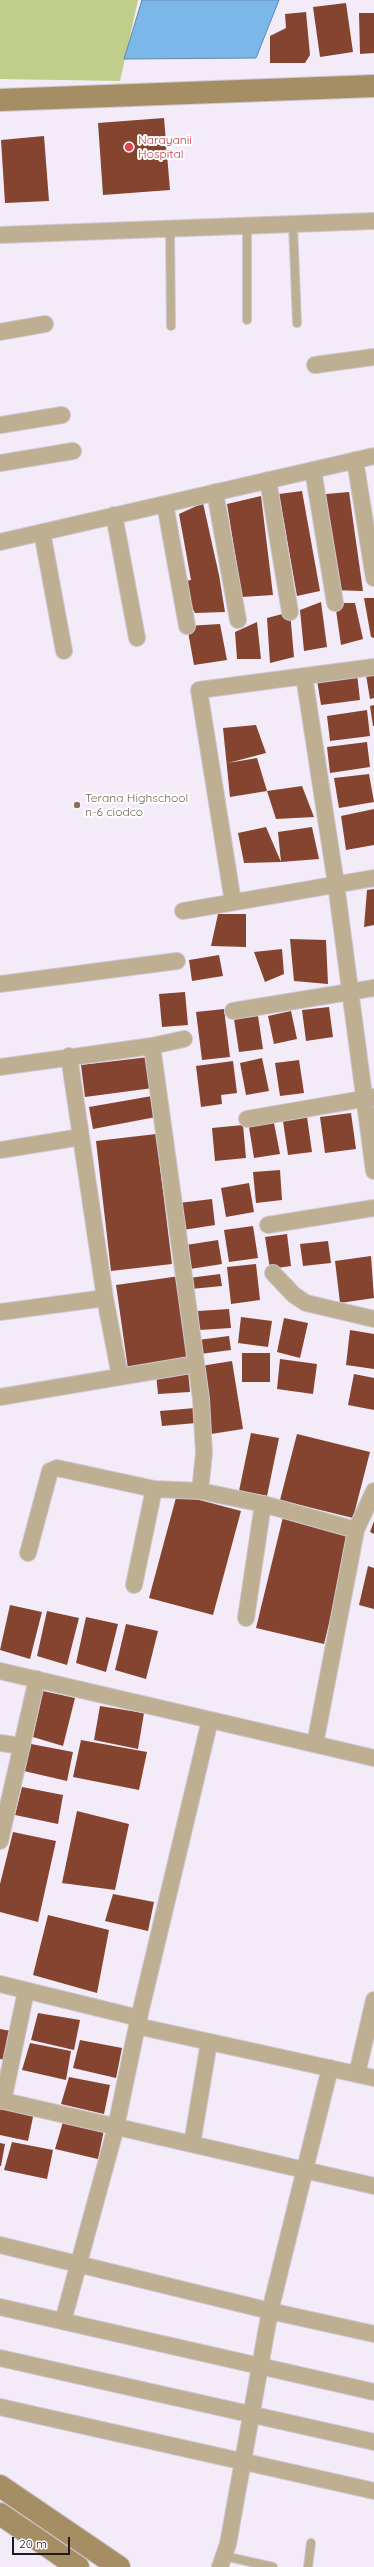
<!DOCTYPE html>
<style>
body{margin:0}
#map{position:relative;width:374px;height:2567px;overflow:hidden;background:#f3ecf8;font-family:Quicksand,sans-serif}
canvas{display:block}
.scale{position:absolute;left:12px;top:2537px;width:58px;height:18px;box-sizing:border-box;border:2px solid #1e1c20;border-top:0;padding-left:5px;font-size:12px;line-height:14px;white-space:nowrap;color:#1e1c20;-webkit-text-stroke:3px #fff;paint-order:stroke}
</style>
<div id="map">
<canvas width="374" height="2567"></canvas>
<div class="scale">20 m</div>
</div>
<script>
const ctx = document.querySelector('canvas').getContext('2d');
ctx.lineJoin = 'round';
function fillPath(path, color) {
  ctx.fillStyle = color;
  ctx.fill(path, 'evenodd');
}
function toPath(rows) {
  const path = new Path2D();
  for (const r of rows) {
    path.moveTo(r[0], r[1]);
    for (let i = 2; i < r.length; i += 2) path.lineTo(r[i], r[i + 1]);
  }
  return path;
}
function trace(path, color, width, dash) {
  ctx.strokeStyle = color;
  ctx.lineWidth = width;
  ctx.lineCap = dash ? 'butt' : 'round';
  ctx.setLineDash(dash || []);
  ctx.stroke(path);
}
function drawText(font, color, halo, rows, align = 'center') {
  ctx.font = font + ' Quicksand,sans-serif';
  ctx.lineWidth = 4;
  ctx.setLineDash([]);
  ctx.textBaseline = 'middle';
  ctx.strokeStyle = halo;
  ctx.fillStyle = color;
  for (const [text, x, y, turn = 0] of rows) {
    ctx.save();
    ctx.translate(x, y);
    ctx.rotate((+turn || 0) * Math.PI / 180);
    ctx.textAlign = isNaN(turn) ? turn : align;
    if (halo) ctx.strokeText(text, 0, 0);
    ctx.fillText(text, 0, 0);
    ctx.restore();
  }
}
fillPath(toPath([
 [0,0,138,0,120,81,0,79]
]), '#bfce8a');
const water = toPath([
 [142,0,279,0,256,58,124,59,142,0]
]);
fillPath(water, '#7cb7e9');
trace(water, '#6088ad', 1);
fillPath(toPath([
 [346,3,353,52,320,57,313,7],
 [306,12,310,55,305,63,270,63,270,36,286,28,285,14],
 [359,13,374,13,374,53,360,54],
 [164,118,170,190,103,195,98,123],
 [44,136,49,201,5,203,1,140],
 [302,491,320,591,297,596,279,494],
 [349,492,363,591,332,590,326,494],
 [261,496,273,595,242,597,227,504],
 [203,503,219,575,225,612,195,613,179,582,191,580,179,514],
 [364,598,374,598,374,638,371,637],
 [321,602,327,647,304,651,300,610],
 [335,603,355,603,363,639,341,645],
 [290,612,294,657,270,663,267,618],
 [257,622,261,659,237,659,235,632],
 [220,624,227,660,194,665,187,626],
 [374,673,374,698,370,699,366,675],
 [357,674,360,700,321,705,317,680],
 [374,705,374,726,373,726,370,706],
 [367,710,370,736,330,741,327,716],
 [256,725,266,753,228,763,257,758,267,791,230,797,223,728],
 [367,742,370,767,330,773,327,747],
 [369,774,374,802,339,808,334,778],
 [302,786,314,817,276,819,267,791],
 [374,809,374,845,346,850,341,816],
 [266,827,281,862,244,863,238,833],
 [312,827,319,859,281,862,278,832],
 [374,889,374,925,364,927,367,890],
 [218,914,246,914,246,947,211,946],
 [290,939,326,940,328,984,294,981],
 [282,949,284,974,265,982,254,952],
 [219,955,223,976,192,981,189,960],
 [185,992,188,1025,162,1027,159,994],
 [329,1007,333,1037,306,1041,302,1010],
 [224,1009,230,1057,202,1060,196,1012],
 [291,1011,297,1039,274,1044,268,1016],
 [258,1016,263,1049,239,1052,234,1019],
 [149,1057,153,1088,85,1097,81,1065],
 [262,1058,269,1091,246,1095,240,1063],
 [299,1060,304,1093,280,1096,275,1063],
 [233,1061,237,1093,221,1095,222,1104,201,1107,196,1066],
 [152,1096,156,1117,93,1129,89,1107],
 [351,1113,356,1149,325,1153,320,1117],
 [307,1117,312,1152,288,1155,283,1121],
 [274,1123,280,1154,254,1158,249,1127],
 [243,1125,246,1158,215,1161,212,1128],
 [156,1134,172,1264,111,1271,96,1141],
 [280,1170,282,1200,256,1203,253,1172],
 [249,1183,254,1212,226,1217,221,1188],
 [212,1199,215,1225,183,1230,179,1203],
 [253,1226,258,1258,229,1262,224,1230],
 [287,1234,291,1266,270,1269,265,1237],
 [218,1240,222,1264,190,1269,186,1245],
 [328,1241,331,1263,303,1266,300,1244],
 [371,1256,374,1298,340,1303,335,1261],
 [256,1264,260,1300,231,1304,227,1267],
 [220,1274,222,1286,191,1289,189,1278],
 [180,1276,191,1361,128,1369,116,1285],
 [229,1309,231,1328,199,1330,198,1311],
 [241,1317,272,1321,268,1347,238,1343],
 [284,1318,308,1323,300,1358,277,1352],
 [350,1330,374,1334,374,1369,346,1365],
 [229,1336,231,1350,200,1354,198,1340],
 [242,1353,270,1353,270,1382,242,1382],
 [280,1359,317,1364,313,1394,277,1389],
 [232,1361,243,1429,211,1434,201,1366],
 [188,1371,190,1392,158,1394,156,1374],
 [354,1374,374,1378,374,1410,348,1405],
 [195,1408,196,1423,162,1426,160,1411],
 [251,1433,279,1438,267,1496,239,1491],
 [297,1434,370,1452,353,1518,280,1500],
 [177,1494,241,1511,213,1615,149,1598],
 [283,1517,351,1534,324,1644,256,1628],
 [374,1521,374,1534,370,1532],
 [368,1566,374,1568,374,1609,359,1605],
 [10,1605,42,1612,30,1659,0,1650],
 [47,1611,79,1618,67,1665,37,1656],
 [86,1617,118,1624,106,1672,76,1663],
 [126,1624,158,1631,146,1679,115,1670],
 [43,1691,75,1698,63,1746,33,1737],
 [100,1706,144,1713,138,1749,94,1740],
 [81,1740,147,1752,139,1790,73,1777],
 [31,1744,73,1752,67,1781,24,1771],
 [22,1787,63,1795,58,1824,15,1815],
 [77,1811,129,1824,115,1890,62,1883],
 [13,1832,56,1841,38,1922,0,1912,0,1884],
 [113,1894,154,1902,148,1931,105,1921],
 [48,1915,109,1930,97,1993,33,1975],
 [38,2013,80,2020,74,2050,31,2040],
 [0,2029,11,2031,6,2060,0,2059],
 [80,2040,122,2048,116,2078,73,2068],
 [30,2043,71,2051,66,2080,22,2070],
 [69,2077,110,2085,104,2114,61,2104],
 [0,2105,34,2112,28,2141,0,2135],
 [63,2122,104,2130,98,2159,55,2149],
 [12,2142,53,2150,47,2179,4,2170],
 [0,2143,5,2144,1,2166,0,2166]
]), '#854430');
const lane = toPath([
 [293,224,297,323],
 [247,226,247,320],
 [170,228,171,326],
 [224,2556,273,2567],
 [308,2567,311,2543]
]);
const street = toPath([
 [0,235,374,221],
 [0,332,45,324],
 [315,365,374,357],
 [0,425,62,415],
 [355,460,374,578],
 [0,463,73,451],
 [313,470,335,603],
 [268,480,290,612],
 [215,492,238,620],
 [165,504,187,626],
 [114,515,137,638],
 [42,532,64,651],
 [0,542,374,456],
 [304,676,336,884,374,1171],
 [233,902,199,690,374,667],
 [183,911,374,878],
 [0,984,177,961],
 [233,1011,374,988],
 [152,1046,201,1399,204,1453,200,1491],
 [69,1056,105,1298,120,1376],
 [0,1067,152,1046,184,1039],
 [247,1119,374,1097],
 [0,1150,81,1137],
 [268,1225,374,1208],
 [273,1273,294,1295,306,1303,374,1319],
 [0,1312,105,1298],
 [0,1397,196,1364],
 [28,1553,50,1471,57,1468,154,1489,200,1491,263,1504,356,1530],
 [134,1585,154,1489],
 [246,1618,263,1504],
 [0,1671,374,1758],
 [0,1743,22,1746],
 [315,1744,356,1530,374,1491],
 [0,1841,37,1679],
 [0,1984,139,2018],
 [137,2026,374,2078],
 [357,2074,374,2000],
 [0,2100,374,2186],
 [3,2101,26,1991],
 [192,2144,209,2042],
 [0,2245,270,2311,374,2334],
 [0,2307,374,2392],
 [63,2321,116,2127,137,2026,210,1720],
 [0,2358,374,2442],
 [0,2407,374,2491],
 [220,2567,228,2544,270,2311,330,2068]
]);
const secondary = toPath([
 [0,100,374,86],
 [0,2486,119,2567],
 [0,2514,78,2567]
]);
trace(lane, '#cdc7d1', 10);
trace(street, '#cdc7d1', 18);
trace(secondary, '#cdc7d1', 24);
trace(lane, '#beae92', 8);
trace(street, '#beae92', 16);
trace(secondary, '#a68e64', 22);
for (const [x, y, r, color] of [
 [129,147,5,"#e0444e"],
 [77,805,4,"#8d6e63"]
]) {
  const dot = new Path2D();
  dot.arc(x, y, r, 0, 2 * Math.PI);
  ctx.fillStyle = color;
  ctx.fill(dot);
  trace(dot, '#fff', 1.5);
}
drawText('12px', '#be3a42', '#fff', [
 ["Narayanii",138,140],
 ["Hospital",138,154]
], 'left');
drawText('12px', '#785e54', '#fff', [
 ["Terana Highschool",85,798],
 ["n-6 ciodco",85,812]
], 'left');
</script>
